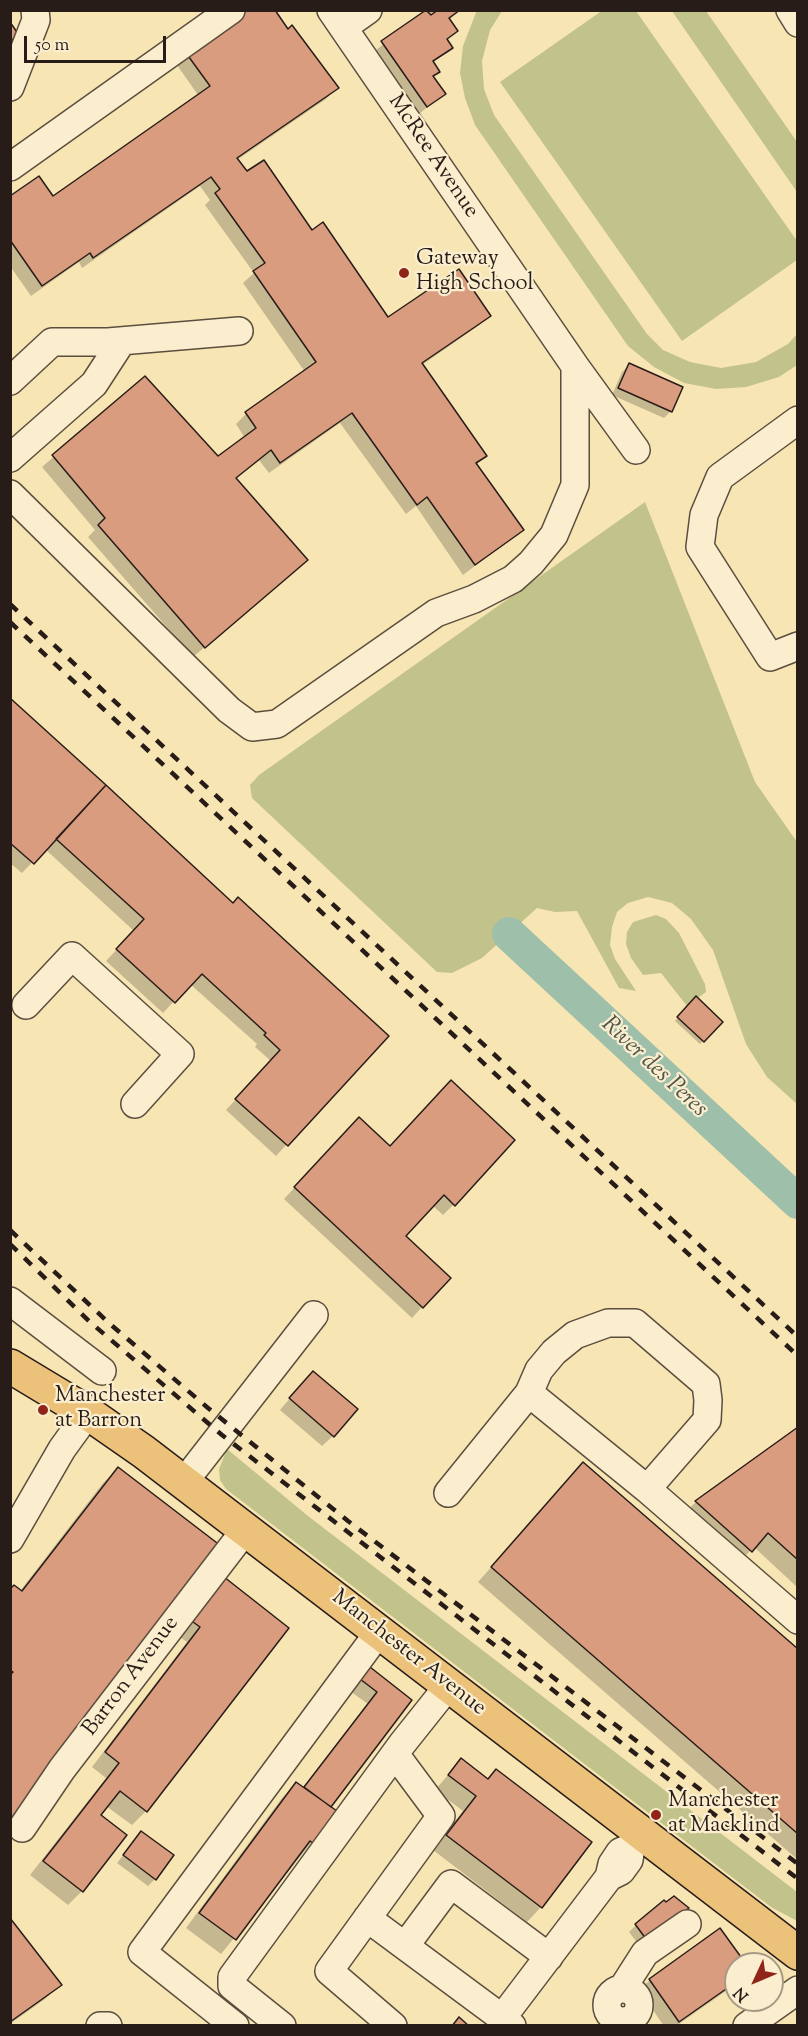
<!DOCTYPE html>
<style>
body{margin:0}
#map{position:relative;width:808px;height:2036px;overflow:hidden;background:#f7e5b4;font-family:"Sorts Mill Goudy",serif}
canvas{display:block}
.frame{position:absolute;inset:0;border:12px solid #281c18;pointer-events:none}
.north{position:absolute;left:724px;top:1952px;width:60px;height:60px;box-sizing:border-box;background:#faeece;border:2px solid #a69a85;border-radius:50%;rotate:226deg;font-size:16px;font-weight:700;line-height:24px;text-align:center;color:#281c18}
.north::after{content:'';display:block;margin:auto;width:21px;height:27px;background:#8f2418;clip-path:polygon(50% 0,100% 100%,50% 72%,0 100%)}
.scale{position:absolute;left:24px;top:36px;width:142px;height:27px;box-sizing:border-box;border:3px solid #281c18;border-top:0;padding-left:8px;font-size:18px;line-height:21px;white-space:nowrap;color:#281c18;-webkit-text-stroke:4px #faeece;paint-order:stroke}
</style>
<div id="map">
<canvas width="808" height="2036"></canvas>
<div class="frame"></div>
<div class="north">N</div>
<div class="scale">50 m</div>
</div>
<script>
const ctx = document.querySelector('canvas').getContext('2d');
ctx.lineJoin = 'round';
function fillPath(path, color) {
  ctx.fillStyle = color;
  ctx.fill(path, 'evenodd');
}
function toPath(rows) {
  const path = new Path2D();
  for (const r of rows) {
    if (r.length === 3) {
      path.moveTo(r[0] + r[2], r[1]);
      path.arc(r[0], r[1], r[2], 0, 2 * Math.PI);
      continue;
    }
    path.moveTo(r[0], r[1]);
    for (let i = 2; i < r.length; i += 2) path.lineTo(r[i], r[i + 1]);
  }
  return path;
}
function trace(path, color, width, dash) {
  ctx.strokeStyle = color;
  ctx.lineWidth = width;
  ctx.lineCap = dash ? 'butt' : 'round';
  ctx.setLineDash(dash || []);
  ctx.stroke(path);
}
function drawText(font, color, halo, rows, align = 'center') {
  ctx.font = font + ' "Sorts Mill Goudy",serif';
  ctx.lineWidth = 4.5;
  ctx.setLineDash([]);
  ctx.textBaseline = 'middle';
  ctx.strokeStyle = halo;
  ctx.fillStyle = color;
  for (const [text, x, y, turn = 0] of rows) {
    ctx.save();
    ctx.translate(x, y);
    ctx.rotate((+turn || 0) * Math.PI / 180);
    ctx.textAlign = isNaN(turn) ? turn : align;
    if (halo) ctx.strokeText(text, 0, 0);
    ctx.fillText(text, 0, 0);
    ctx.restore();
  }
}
fillPath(toPath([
 [477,10,502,11,490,30,482,61,484,89,494,115,647,334,663,350,690,362,721,368,756,362,788,344,797,334,797,365,779,377,746,387,716,389,684,383,654,367,628,346,475,125,465,98,460,73,463,46],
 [603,10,636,11,797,241,797,260,682,341,500,82],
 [672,11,706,11,797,142,797,192],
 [645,502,755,782,797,842,797,1104,767,1077,746,1044,713,950,691,919,672,903,648,897,628,903,617,912,612,927,610,945,615,959,636,991,619,988,577,911,555,912,537,908,482,958,452,973,437,972,252,798,250,785,259,775],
 [656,915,666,919,679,933,705,984,706,992,687,1006,661,973,643,975,631,958,626,944,627,932,633,922],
 [227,1449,308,1516,797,1892,797,1921,771,1907,226,1489,220,1480,219,1469]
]), '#c1c38a');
fillPath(toPath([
 [428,10,461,10,449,20,456,31,446,41,451,47,432,63,438,72,432,77,444,94,415,117,372,53],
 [287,31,337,88,326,99,237,160,247,173,311,232,388,319,489,316,478,326,422,365,485,456,476,465,522,530,463,575,416,506,406,514,340,423,269,473,259,460,235,479,295,571,193,657,88,537,95,530,42,467,144,378,218,458,245,438,236,424,246,414,305,372,243,283,254,273,205,205,210,200,200,186,82,268,79,262,31,296,10,266,10,197,53,198,198,95,177,65,187,54],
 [629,365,671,411,664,418,612,395,622,372],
 [10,700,233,904,387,1036,276,1156,226,1110,271,1061,255,1047,257,1044,190,984,163,1013,106,961,134,931,45,849,22,873,10,863],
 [696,999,721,1022,700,1044,675,1021],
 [440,1093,454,1204,443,1215,432,1205,404,1236,422,1307,412,1318,284,1199,348,1130,389,1148],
 [303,1383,333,1436,322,1446,280,1410],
 [798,1429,798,1588,754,1547,736,1565,681,1516,696,1502],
 [583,1464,798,1651,798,1860,478,1582],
 [118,1469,10,1818,10,1590,20,1591,103,1483],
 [219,1575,146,1811,132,1825,106,1806,99,1815,82,1891,68,1905,30,1875,106,1778,92,1767,187,1642,173,1632],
 [370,1669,410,1700,329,1808,312,1842,221,1954,186,1928,282,1798,297,1783,303,1788,368,1704,350,1691],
 [461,1760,487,1780,496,1771,590,1843,541,1907,527,1922,433,1850,463,1811,435,1790],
 [141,1833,155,1879,148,1886,117,1863],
 [687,1908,639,1945,629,1932,636,1925],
 [10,1921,60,1984,45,1999,10,2024],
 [720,1930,744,1964,736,1964,736,1984,676,2026,664,2026,639,1990,650,1980]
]), '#0003');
trace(toPath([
 [509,934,798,1202]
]), '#9ebfa9', 34);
const building = toPath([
 [247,10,275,10,288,29,292,25,339,88,237,158,247,171,264,160,312,230,323,222,388,317,459,269,491,316,422,363,487,456,476,463,524,530,475,565,427,497,417,505,352,413,280,463,271,450,236,478,308,560,205,648,98,525,105,518,52,455,145,376,218,456,256,428,245,412,316,362,253,271,265,263,215,193,220,189,211,177,93,258,90,253,42,286,10,240,10,196,39,176,53,196,210,86,186,53,247,10],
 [426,10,431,15,438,10,460,10,449,18,458,31,447,39,453,48,433,61,440,72,433,76,446,94,427,107,381,41,426,10],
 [10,22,19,35,10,41,10,22],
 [629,363,683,387,672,412,618,388,629,363],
 [10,698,106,785,34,864,10,843,10,698],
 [106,785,233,903,238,897,389,1036,288,1146,235,1099,280,1050,264,1035,266,1033,202,974,175,1003,116,949,144,919,56,839,106,785],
 [696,996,723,1022,704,1042,677,1017,696,996],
 [451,1080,515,1140,455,1206,444,1195,406,1236,451,1278,423,1308,294,1187,359,1117,390,1146,451,1080],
 [313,1371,358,1409,334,1437,289,1398,313,1371],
 [798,1427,798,1560,768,1533,752,1552,695,1501,798,1427],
 [583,1462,798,1649,798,1834,491,1567,583,1462],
 [118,1467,221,1546,10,1821,10,1675,13,1672,10,1670,10,1589,14,1585,22,1591,118,1467],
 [219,1573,289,1628,147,1812,120,1791,101,1815,127,1835,83,1892,43,1861,119,1763,105,1752,200,1627,186,1617,219,1573],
 [370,1667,412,1700,331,1807,304,1787,377,1692,360,1679,370,1667],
 [461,1758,488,1779,496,1769,592,1842,542,1908,446,1835,476,1796,448,1775,461,1758],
 [296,1782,337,1811,313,1843,310,1841,236,1940,199,1913,296,1782],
 [141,1831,174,1855,156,1880,123,1855,141,1831],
 [674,1896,689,1908,646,1939,635,1924,664,1900,666,1902,674,1896],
 [10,1918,62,1985,10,2022,10,1918],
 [720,1928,746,1964,736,1964,736,1982,679,2022,649,1979,720,1928],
 [459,2017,469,2026,452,2026,459,2017]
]);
fillPath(building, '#da9c7e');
trace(building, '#281c18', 1.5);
const minor = toPath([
 [331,10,575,366,636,450],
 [790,10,798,23],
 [344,27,368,10],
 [10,87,36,20,35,10],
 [10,167,231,10],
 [10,381,52,342,108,342,239,331],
 [798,420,720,477,704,515,700,547,770,657,798,646],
 [10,458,94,384,122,341],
 [10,494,229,710,252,727,277,724,436,613,474,599,513,579,531,563,554,535,575,485,575,366],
 [26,1005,72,956,180,1054,135,1104],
 [10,1301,102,1371],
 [529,1393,539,1370,554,1352,575,1335,608,1323,635,1323,706,1384,708,1400,707,1420,647,1489],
 [184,1482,314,1315],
 [448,1493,529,1393,647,1489,798,1620],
 [10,1539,62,1449,88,1413],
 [22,1828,62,1769,246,1529],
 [631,1847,629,1860,621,1871,609,1877,612,1864,620,1852,631,1847,641,1833],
 [367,1918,502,2018],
 [405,1946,451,1884,549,1957],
 [623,2005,16],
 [622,1989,645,1953,687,1924],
 [100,2026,108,2026],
 [235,2026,142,1952,379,1632],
 [282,2026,232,1986,232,1977,402,1744,449,1685],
 [393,2026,329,1971,441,1816,395,1754],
 [512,2026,502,2018,609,1877],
 [747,2026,798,1990]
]);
const major = toPath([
 [10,1366,88,1413,144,1452,798,1953]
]);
trace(minor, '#5c4e3f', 30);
trace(major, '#281c18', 36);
trace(minor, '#faeece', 27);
trace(major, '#ecc27a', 33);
trace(toPath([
 [10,604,798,1337],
 [10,622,798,1356],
 [10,1230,110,1324,208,1408,348,1521,798,1864],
 [10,1244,90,1322,222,1435,798,1879]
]), '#281c18', 4.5, [10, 10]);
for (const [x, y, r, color] of [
 [404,273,6,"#8f2418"],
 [43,1410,6,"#8f2418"],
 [656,1815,6,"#8f2418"]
]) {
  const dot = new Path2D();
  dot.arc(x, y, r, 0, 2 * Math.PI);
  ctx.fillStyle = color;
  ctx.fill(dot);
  trace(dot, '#faeece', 2);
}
drawText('22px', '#281c18', '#faeece', [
 ["McRee Avenue",432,157,56],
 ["Manchester Avenue",408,1654,38],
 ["Barron Avenue",132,1677,-53]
]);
drawText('22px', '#281c18', '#faeece', [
 ["Gateway",416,260],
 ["High School",416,285],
 ["Manchester",55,1397],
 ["at Barron",55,1422],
 ["Manchester",668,1802],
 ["at Macklind",668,1827]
], 'left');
drawText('italic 24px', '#51554b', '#faeece', [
 ["River des Peres",653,1068,43]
]);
</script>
